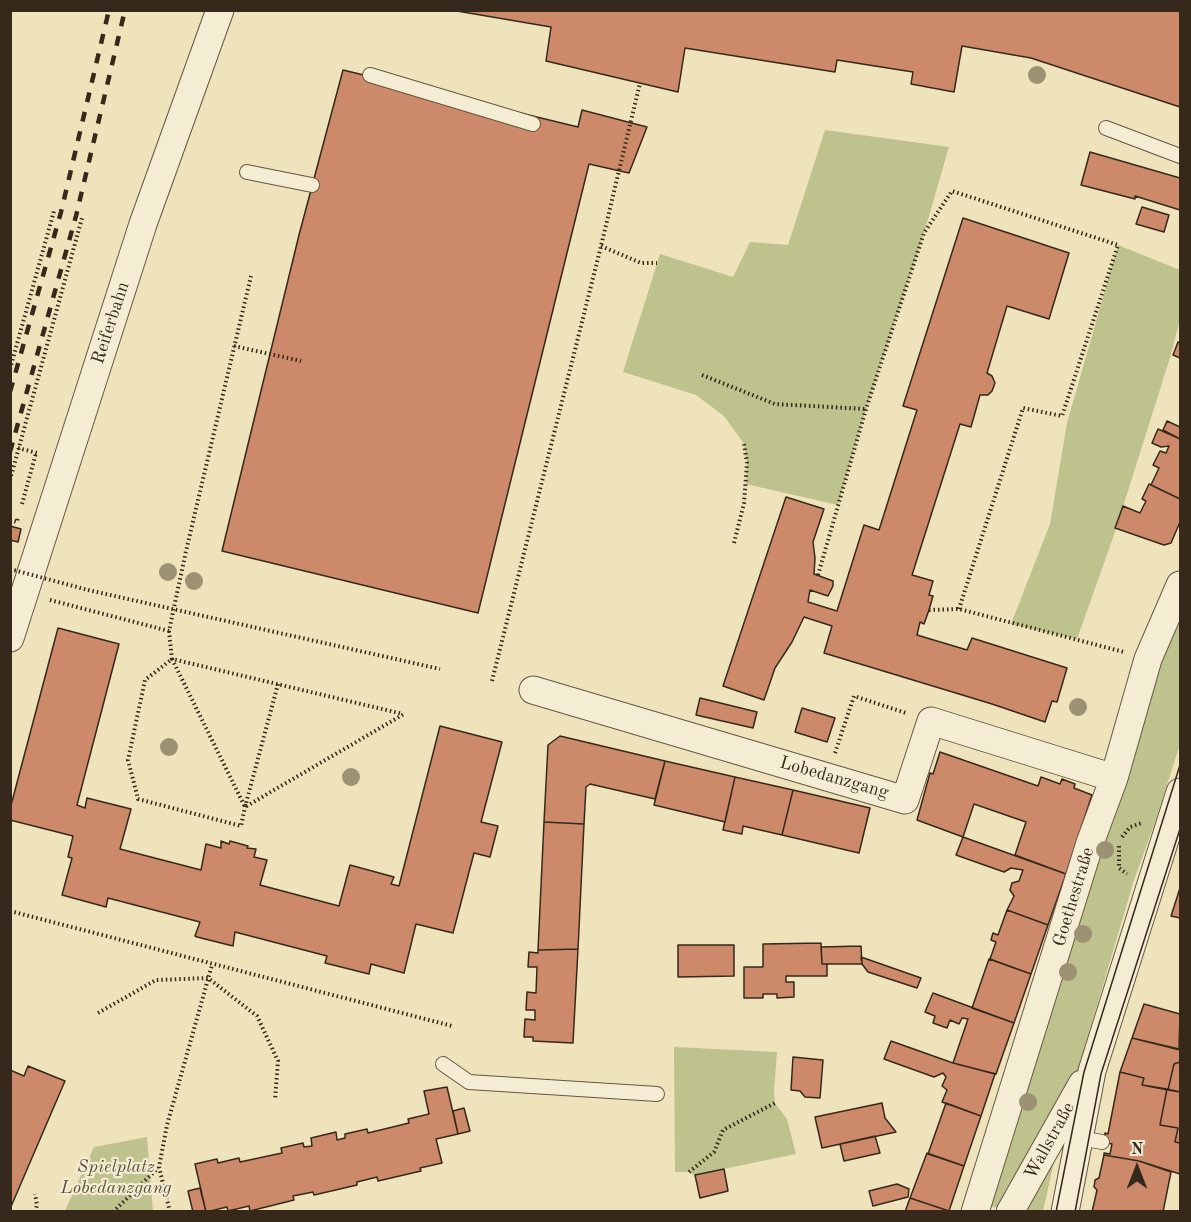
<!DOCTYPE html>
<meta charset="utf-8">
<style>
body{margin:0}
#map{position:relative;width:1191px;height:1222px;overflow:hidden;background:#efe3bb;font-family:"Old Standard TT",serif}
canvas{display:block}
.frame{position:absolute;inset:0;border:12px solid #37281c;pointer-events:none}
.north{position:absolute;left:1107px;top:1138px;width:60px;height:60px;-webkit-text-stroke:4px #f5edd3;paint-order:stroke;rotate:0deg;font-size:16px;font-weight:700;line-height:24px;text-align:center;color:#37281c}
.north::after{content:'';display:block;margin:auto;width:21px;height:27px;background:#37281c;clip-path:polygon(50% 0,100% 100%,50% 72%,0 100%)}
</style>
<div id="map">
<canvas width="1191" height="1222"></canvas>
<div class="frame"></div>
<div class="north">N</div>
</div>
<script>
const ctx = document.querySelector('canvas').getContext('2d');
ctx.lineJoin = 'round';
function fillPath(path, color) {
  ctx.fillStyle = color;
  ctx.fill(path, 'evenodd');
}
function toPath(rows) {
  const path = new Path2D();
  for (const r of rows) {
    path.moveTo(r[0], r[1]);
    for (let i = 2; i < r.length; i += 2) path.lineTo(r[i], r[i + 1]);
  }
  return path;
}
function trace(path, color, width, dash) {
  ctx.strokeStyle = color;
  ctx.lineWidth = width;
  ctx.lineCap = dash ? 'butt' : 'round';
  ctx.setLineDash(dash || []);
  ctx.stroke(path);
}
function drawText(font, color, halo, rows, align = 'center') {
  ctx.font = font + ' "Old Standard TT",serif';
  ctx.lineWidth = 4.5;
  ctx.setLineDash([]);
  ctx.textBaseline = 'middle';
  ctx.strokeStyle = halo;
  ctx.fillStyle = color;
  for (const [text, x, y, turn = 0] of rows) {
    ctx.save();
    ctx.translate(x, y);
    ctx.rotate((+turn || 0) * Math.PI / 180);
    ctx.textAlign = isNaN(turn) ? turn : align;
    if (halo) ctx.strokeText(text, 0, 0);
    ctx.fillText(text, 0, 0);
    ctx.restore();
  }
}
fillPath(toPath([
 [825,130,949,147,924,233,866,409,838,505,746,484,747,463,744,444,724,416,696,395,623,372,660,254,733,277,750,242,788,245],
 [1118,245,1180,270,1180,320,1169,361,1115,532,1077,639,1011,624,1050,524,1067,423],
 [1180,585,1180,744,1154,825,1134,880,1064,1117,1043,1211,1010,1211,977,1203],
 [674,1047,777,1052,774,1092,775,1103,787,1119,796,1154,694,1175,689,1172,675,1172],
 [147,1137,153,1211,65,1211,94,1147]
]), '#bec28d');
const building = toPath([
 [451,10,1180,10,1180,107,1031,58,962,46,954,92,911,84,913,72,837,60,835,72,685,48,678,92,546,61,551,27,451,10],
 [343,70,578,127,582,110,647,127,629,173,589,164,478,613,222,551,299,235,343,70],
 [1090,152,1180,178,1180,210,1135,196,1135,199,1081,185,1090,152],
 [1142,207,1169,215,1164,232,1136,224,1142,207],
 [963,218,1069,253,1049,319,1007,306,987,373,992,376,995,383,992,391,988,395,980,395,971,427,960,424,912,575,933,581,929,595,933,596,929,610,924,624,920,622,917,635,967,650,972,638,1067,668,1057,702,1052,701,1045,722,992,704,824,653,832,626,804,617,792,642,775,668,764,700,723,686,786,497,824,509,813,542,815,558,814,574,833,581,833,586,828,596,810,590,808,602,837,611,864,525,879,530,917,410,903,406,963,218],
 [1178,342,1180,343,1180,358,1173,355,1178,342],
 [1167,421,1180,427,1180,439,1163,430,1167,421],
 [1158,429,1180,439,1180,499,1151,485,1159,468,1153,465,1160,451,1166,453,1169,446,1161,447,1152,443,1158,429],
 [1149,484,1180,499,1180,522,1171,543,1164,545,1115,528,1123,506,1140,513,1146,501,1142,499,1149,484],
 [10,526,21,529,18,542,10,540,10,526],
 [58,628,119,644,77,805,85,808,87,798,131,809,120,849,201,870,206,844,221,848,221,841,229,844,230,841,248,846,247,848,256,849,254,857,267,860,260,885,339,906,350,865,394,877,391,884,399,886,440,726,502,742,481,822,498,826,490,857,474,853,453,933,416,924,404,973,371,964,369,974,325,963,327,956,235,932,233,946,197,937,195,936,200,922,108,898,106,907,62,895,72,858,68,857,73,836,10,820,10,809,58,628],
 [700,698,757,712,753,728,696,715,700,698],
 [802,708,835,718,827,742,795,732,802,708],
 [560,736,665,761,655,799,590,784,586,787,584,824,544,822,548,745,560,736],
 [940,752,1038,786,1041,777,1060,784,1062,779,1075,784,1074,788,1092,795,1066,874,1015,855,1026,822,974,804,963,837,917,820,930,773,933,774,940,752],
 [665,761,735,777,725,822,654,805,665,761],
 [735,777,793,790,782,835,743,826,742,834,723,830,735,777],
 [793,790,870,808,859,853,782,835,793,790],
 [544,822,584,824,578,949,538,950,544,822],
 [963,837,1066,874,1048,925,1007,910,1014,896,1010,890,1012,883,1019,881,1023,870,1011,868,1004,872,956,855,963,837],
 [1180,888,1180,918,1171,916,1180,888],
 [1007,910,1048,925,1031,974,990,959,996,942,991,940,993,933,998,935,1007,910],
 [821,943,822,964,827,964,827,976,786,976,786,982,794,982,794,997,777,998,777,994,763,994,763,998,744,998,744,967,763,967,763,944,821,943],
 [678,945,734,945,734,976,678,977,678,945],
 [861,946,862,964,822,964,821,947,861,946],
 [578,949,573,1043,533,1041,533,1037,524,1037,525,1019,535,1020,535,1010,526,1010,527,992,536,993,537,967,528,967,529,952,538,953,538,950,578,949],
 [861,957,921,978,917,988,868,972,862,964,861,957],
 [989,959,1031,974,1014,1023,972,1008,989,959],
 [933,993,1014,1023,996,1074,953,1063,968,1019,962,1018,959,1024,950,1020,947,1028,933,1023,935,1016,925,1012,933,993],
 [1144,1004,1180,1014,1179,1049,1132,1038,1144,1004],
 [1132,1038,1180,1050,1180,1062,1174,1064,1168,1090,1142,1085,1144,1078,1120,1072,1132,1038],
 [891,1041,953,1063,995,1074,981,1116,942,1102,947,1090,942,1086,946,1077,943,1073,934,1077,884,1059,891,1041],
 [793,1057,823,1060,820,1098,805,1097,800,1091,791,1090,793,1057],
 [1180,1062,1180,1092,1168,1090,1174,1064,1180,1062],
 [28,1066,65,1081,10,1209,10,1070,24,1076,28,1066],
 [1120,1072,1144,1078,1142,1085,1167,1089,1160,1125,1178,1128,1175,1142,1180,1143,1180,1174,1139,1161,1104,1155,1104,1153,1110,1154,1112,1144,1103,1142,1105,1133,1108,1134,1120,1072],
 [447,1087,458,1134,436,1139,442,1163,420,1168,421,1171,378,1181,377,1177,357,1182,357,1185,314,1195,313,1192,293,1196,294,1200,250,1211,249,1206,228,1211,227,1207,206,1212,195,1164,217,1159,218,1163,239,1158,240,1162,282,1153,281,1148,303,1143,304,1147,312,1146,311,1138,336,1132,337,1140,345,1138,345,1134,367,1129,368,1133,409,1123,408,1119,429,1114,424,1091,447,1087],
 [1167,1089,1180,1092,1180,1143,1175,1142,1178,1128,1160,1125,1167,1089],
 [882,1103,885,1118,896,1132,822,1148,815,1117,882,1103],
 [946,1103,981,1116,964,1166,928,1154,946,1103],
 [464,1108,470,1131,458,1134,453,1111,464,1108],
 [875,1136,880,1153,844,1161,840,1144,875,1136],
 [927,1153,964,1166,949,1211,910,1198,927,1153],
 [1104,1155,1139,1161,1171,1172,1163,1212,1092,1212,1097,1190,1094,1187,1095,1180,1099,1178,1104,1155],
 [724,1169,728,1191,700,1198,695,1175,724,1169],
 [897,1184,909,1189,908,1197,873,1206,869,1191,897,1184],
 [200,1188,206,1212,193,1212,188,1191,200,1188],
 [910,1198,949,1211,949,1212,905,1212,910,1198]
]);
fillPath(building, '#cc8a6a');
trace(building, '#37281c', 1.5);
const lane = toPath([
 [370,75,533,124],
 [1106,128,1180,156],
 [247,172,312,185],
 [443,1064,469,1082,657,1094],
 [1080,1138,1102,1142]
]);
const street = toPath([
 [10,638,143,224,220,10],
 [533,690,905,800,931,721,1114,778],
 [975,1212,1090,843,1114,778,1148,659,1180,585],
 [1010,1212,1082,1084],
 [1065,1212,1092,1071,1180,792]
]);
trace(lane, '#655744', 16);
trace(street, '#655744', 29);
trace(toPath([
 [601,246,641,263,657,263],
 [234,346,301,361],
 [10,369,54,211],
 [702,375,775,404,866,409],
 [18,448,37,453],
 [10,480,82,218],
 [22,504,36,453],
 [10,520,17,522,18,517],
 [734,543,744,503,747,463,744,444],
 [818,575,866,409,924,233,952,191,1118,245,1062,416,1023,408,959,609],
 [88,590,440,669],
 [50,600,169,631,186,551,251,276],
 [929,610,959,609,1124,652],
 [169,631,172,659,403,714],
 [492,681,601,246,640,83],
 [278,684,245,807,241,826,138,799,128,760,145,680,172,659,245,807,404,714],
 [835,753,854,696,906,713],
 [1122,837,1130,827,1142,823],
 [1119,846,1119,868,1127,874],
 [10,911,452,1026],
 [98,1013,156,980,208,978,257,1016,278,1061,275,1100],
 [689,1172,714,1152,723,1130,775,1103],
 [35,1212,37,1205,35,1194],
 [113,1212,158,1168],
 [170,1212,159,1167,167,1125,212,965]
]), '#37281c', 4, [1.5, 3]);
trace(lane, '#f5edd3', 14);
trace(street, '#f5edd3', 27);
trace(toPath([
 [1056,1212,1084,1072,1180,765],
 [1075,1212,1101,1074,1180,829]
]), '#37281c', 1.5);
trace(toPath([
 [10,392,61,212,109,10],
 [10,452,76,216,125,10]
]), '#37281c', 4.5, [10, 10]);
trace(toPath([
 [10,569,88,590]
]), '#37281c', 4, [1.5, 3]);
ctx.fillStyle = '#9c9173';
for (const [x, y] of [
 [1037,75],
 [168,572],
 [194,581],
 [1078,707],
 [169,747],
 [351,777],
 [1105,850],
 [1083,934],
 [1068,972],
 [1028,1102]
]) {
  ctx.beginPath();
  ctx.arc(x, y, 9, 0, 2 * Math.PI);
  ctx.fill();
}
drawText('18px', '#37281c', '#f5edd3', [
 ["Reiferbahn",111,323,-72],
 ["Lobedanzgang",834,778,16],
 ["Goethestraße",1074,897,-73],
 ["Wallstraße",1050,1141,-61]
]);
drawText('italic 18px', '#594e38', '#f5edd3', [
 ["Spielplatz",116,1167],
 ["Lobedanzgang",116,1188]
]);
</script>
